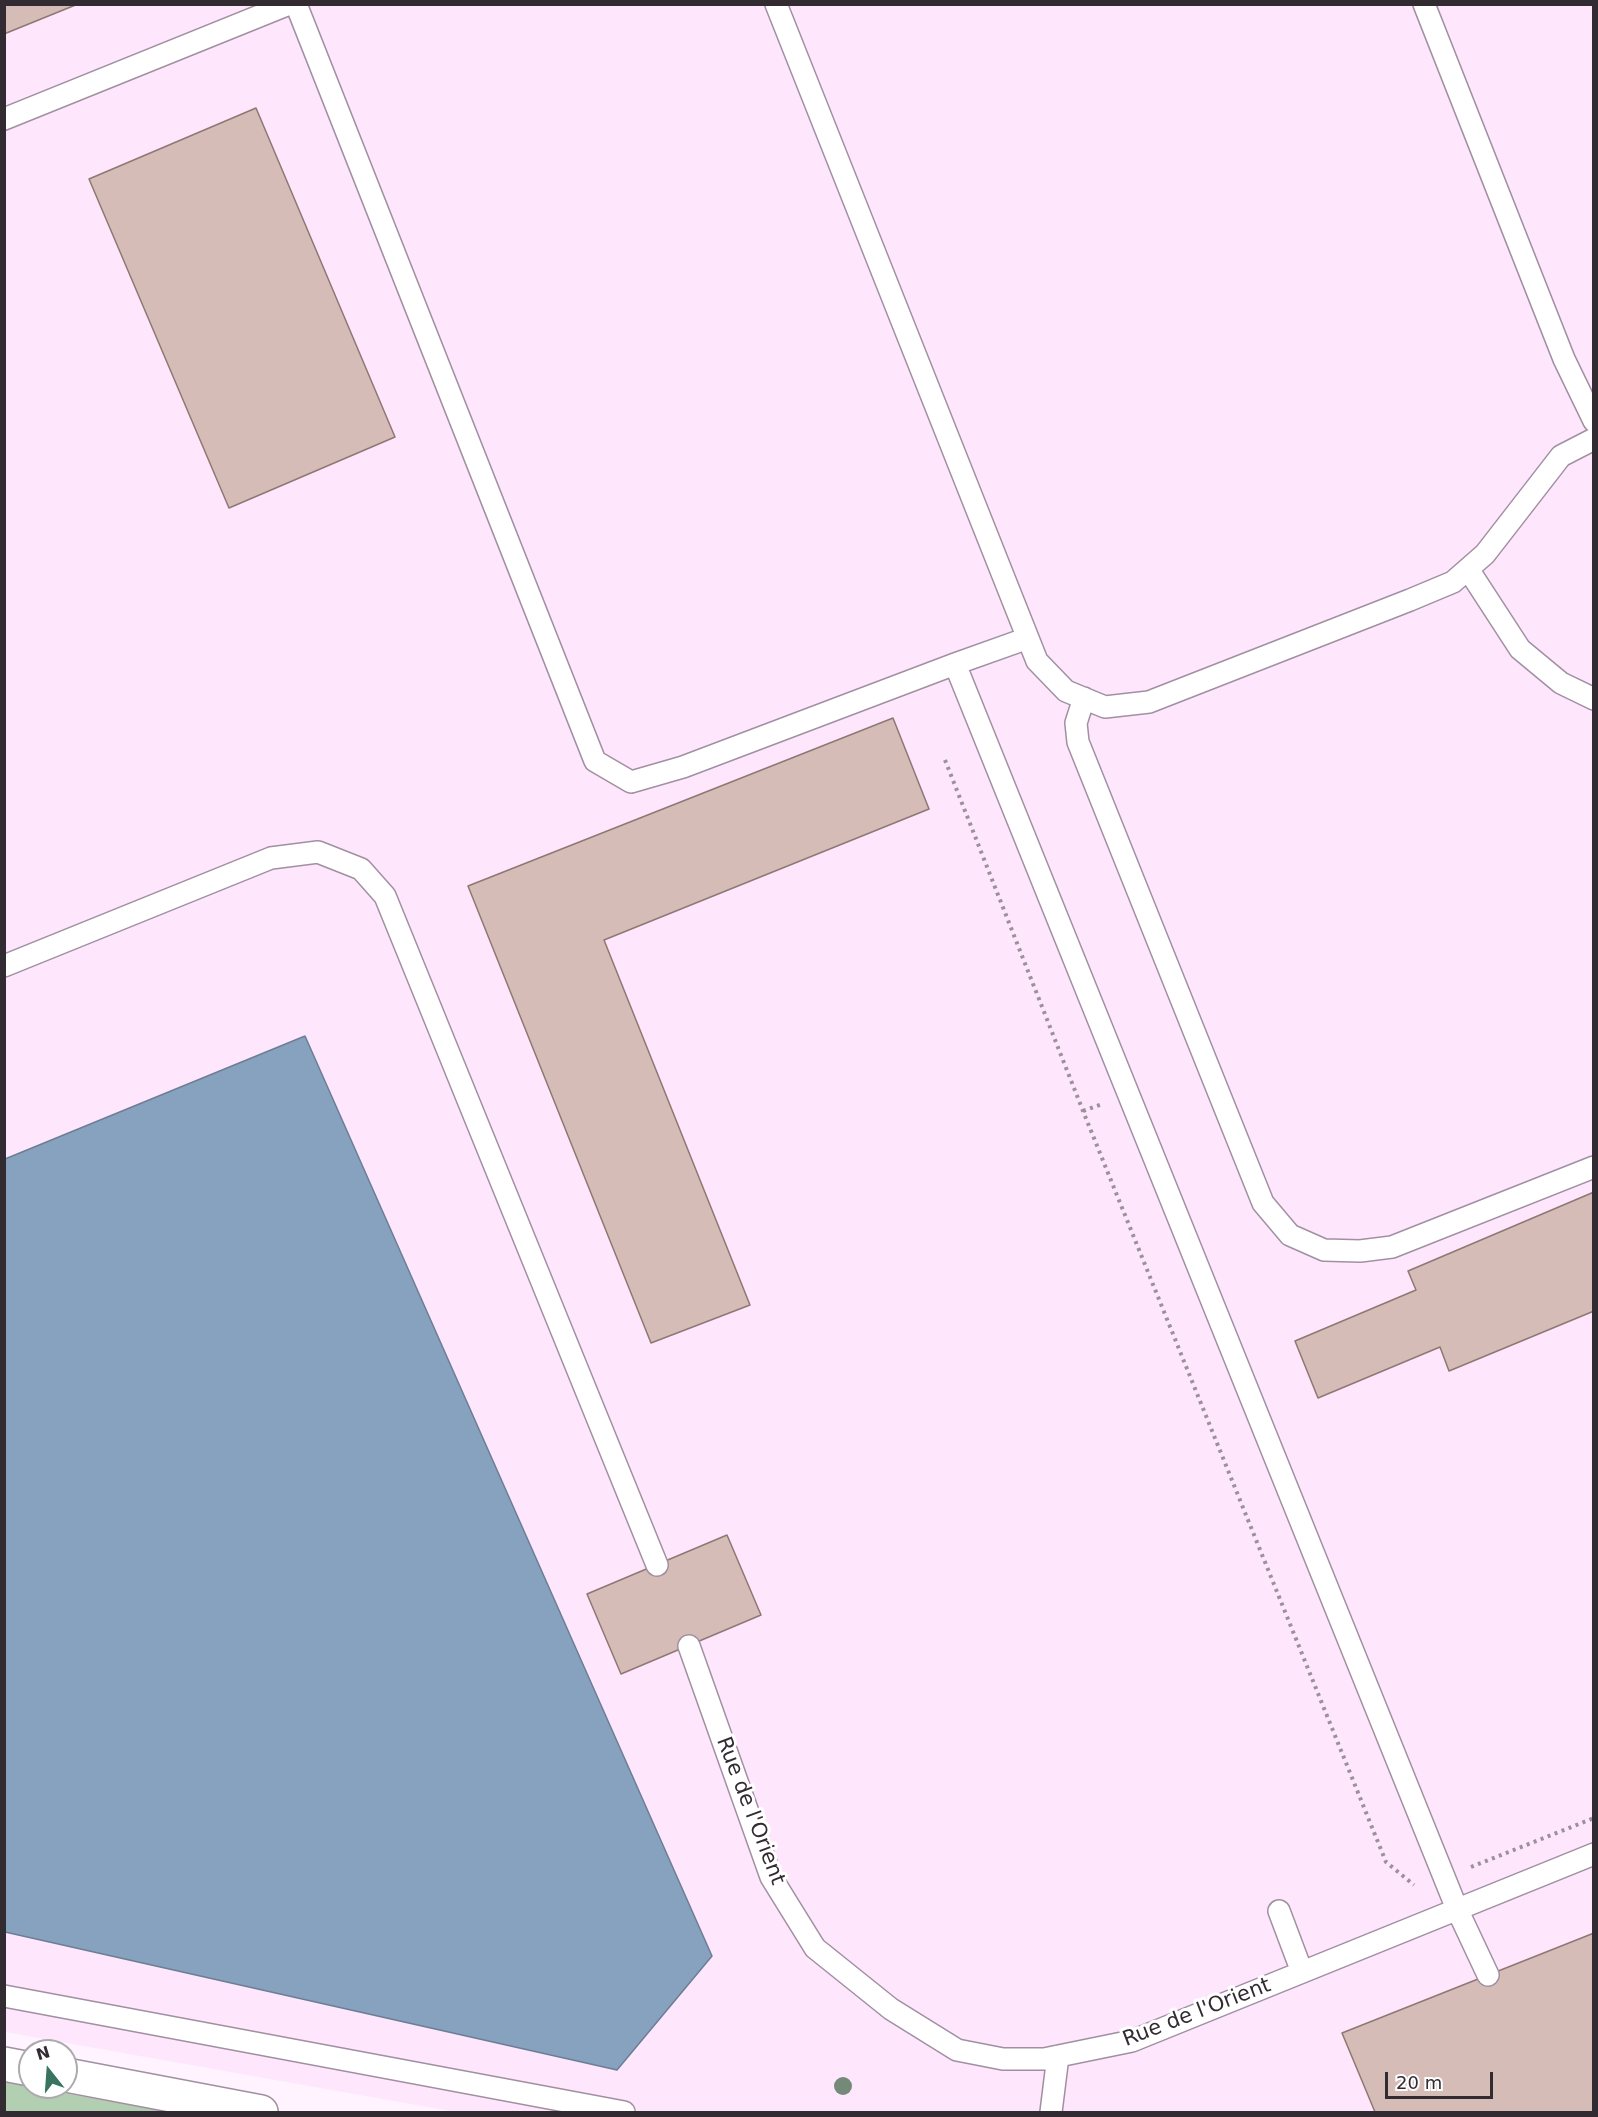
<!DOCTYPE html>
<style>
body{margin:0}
#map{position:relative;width:1598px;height:2117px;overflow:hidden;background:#fef3fe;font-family:"DejaVu Sans",sans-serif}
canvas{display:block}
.frame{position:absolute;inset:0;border:6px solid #322b32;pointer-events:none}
.north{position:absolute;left:18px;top:2039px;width:60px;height:60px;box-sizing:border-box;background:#fff;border:2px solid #adaaad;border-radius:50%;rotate:343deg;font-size:16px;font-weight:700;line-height:24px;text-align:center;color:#322b32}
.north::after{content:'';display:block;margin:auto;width:21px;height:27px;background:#39745f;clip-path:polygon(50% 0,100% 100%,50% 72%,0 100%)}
.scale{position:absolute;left:1385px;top:2072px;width:108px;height:27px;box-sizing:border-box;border:3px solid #322b32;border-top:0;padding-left:8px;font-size:18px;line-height:21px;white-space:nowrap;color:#322b32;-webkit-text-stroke:4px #fff;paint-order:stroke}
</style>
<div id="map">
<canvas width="1598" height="2117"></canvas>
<div class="frame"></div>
<div class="north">N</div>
<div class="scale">20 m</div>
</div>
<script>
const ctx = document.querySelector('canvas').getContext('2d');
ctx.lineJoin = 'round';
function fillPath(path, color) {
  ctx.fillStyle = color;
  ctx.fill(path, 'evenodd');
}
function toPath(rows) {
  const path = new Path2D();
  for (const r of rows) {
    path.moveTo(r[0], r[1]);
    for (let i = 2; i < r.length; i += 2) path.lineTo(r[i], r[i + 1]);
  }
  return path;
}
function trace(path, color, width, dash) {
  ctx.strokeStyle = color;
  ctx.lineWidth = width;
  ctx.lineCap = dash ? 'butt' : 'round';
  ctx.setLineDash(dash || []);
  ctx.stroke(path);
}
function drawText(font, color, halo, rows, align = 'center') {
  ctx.font = font + ' "DejaVu Sans",sans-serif';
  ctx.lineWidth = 6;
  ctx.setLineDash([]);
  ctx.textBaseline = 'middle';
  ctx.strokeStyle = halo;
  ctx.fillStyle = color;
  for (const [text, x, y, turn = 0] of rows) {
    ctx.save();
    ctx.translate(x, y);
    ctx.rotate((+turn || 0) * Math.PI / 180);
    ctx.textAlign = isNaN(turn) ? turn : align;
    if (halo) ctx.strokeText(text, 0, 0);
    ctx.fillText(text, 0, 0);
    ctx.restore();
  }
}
fillPath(toPath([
 [4,5,1593,5,1593,2112,456,2112,5,2032]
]), '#fee6fd');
fillPath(toPath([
 [4,2081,30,2087,170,2112,5,2112]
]), '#b3cfb2');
const water = toPath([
 [305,1036,712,1956,617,2070,5,1932,5,1159,305,1036]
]);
fillPath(water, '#86a2be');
trace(water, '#6d7e94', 1.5);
const building = toPath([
 [4,4,78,4,4,34,4,4],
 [256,108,395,437,229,508,89,179,256,108],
 [893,718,929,809,604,940,750,1305,651,1343,468,886,893,718],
 [1594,1192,1594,1311,1449,1371,1440,1347,1318,1398,1295,1341,1416,1290,1408,1271,1594,1192],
 [727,1535,761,1615,621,1674,587,1594,727,1535],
 [1594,1933,1594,2112,1375,2112,1342,2033,1594,1933]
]);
fillPath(building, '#d6bcb7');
trace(building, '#8f7773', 1.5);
const lane = toPath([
 [296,4,595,761,631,782,683,767,955,664,1028,638],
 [776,4,1037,661,1066,691,1105,707,1149,702,1410,600,1453,582,1485,554,1561,456,1594,439],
 [1424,4,1564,359,1594,421],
 [4,119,289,4],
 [1468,569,1520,649,1561,683,1594,699],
 [955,664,1457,1909,1488,1975],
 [1084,698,1076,723,1078,742,1263,1203,1290,1235,1324,1250,1360,1251,1392,1247,1594,1167],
 [4,966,271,858,318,852,361,869,385,896,657,1565],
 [689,1646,771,1877,815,1948,891,2009,957,2050,1003,2059,1044,2059,1132,2041,1594,1854],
 [1279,1911,1302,1972],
 [4,1996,624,2112],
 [1051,2112,1058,2056]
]);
const primary = toPath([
 [4,2064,30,2069],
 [66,2075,261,2112]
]);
trace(lane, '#a190a1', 24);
trace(primary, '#a190a1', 36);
trace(toPath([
 [945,760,1083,1111,1386,1862,1414,1885],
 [1083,1111,1102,1104],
 [1471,1867,1594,1818]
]), '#9a919a', 4, [3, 4.5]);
trace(lane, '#fff', 21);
trace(primary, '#fff', 33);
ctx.fillStyle = '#758978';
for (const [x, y] of [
 [843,2086]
]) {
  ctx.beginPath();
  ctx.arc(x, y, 9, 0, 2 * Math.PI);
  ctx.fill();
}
drawText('21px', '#322b32', '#fff', [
 ["Rue de l'Orient",750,1811,69],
 ["Rue de l'Orient",1197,2013,-21]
]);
</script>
